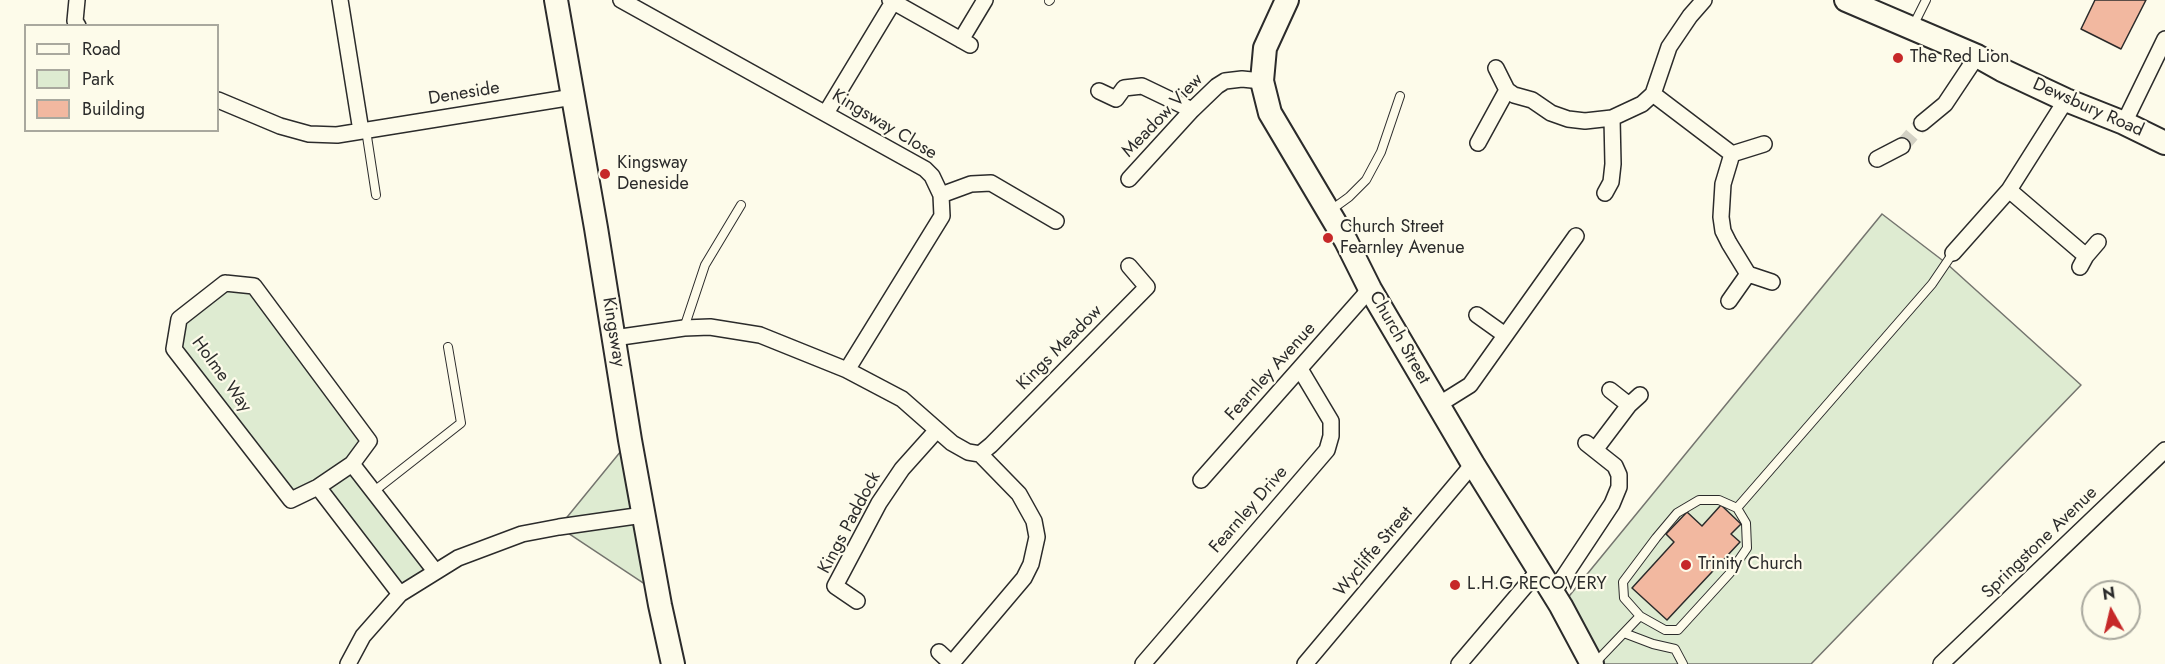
<!DOCTYPE html>
<style>
body{margin:0}
#map{position:relative;width:2165px;height:664px;overflow:hidden;background:#fdfbea;font-family:Jost,sans-serif}
canvas{display:block}
.legend{position:absolute;left:24px;top:24px;width:195px;height:108px;box-sizing:border-box;background:#fdfbea;border:2px solid #a9a89e;margin:0;padding:8px 10px;list-style:none;font-size:18px;color:#2b2b2b}
.legend li{display:flex;align-items:center;gap:12px;height:30px}
.legend b{width:30px;border:2px solid #a9a89e}
.north{position:absolute;left:2081px;top:580px;width:60px;height:60px;box-sizing:border-box;background:#fdfbea;border:2px solid #a9a89e;border-radius:50%;rotate:352deg;font-size:16px;font-weight:700;line-height:24px;text-align:center;color:#2b2b2b}
.north::after{content:'';display:block;margin:auto;width:21px;height:27px;background:#c62828;clip-path:polygon(50% 0,100% 100%,50% 72%,0 100%)}
</style>
<div id="map">
<canvas width="2165" height="664"></canvas>
<ul class="legend">
<li><b style="height:8px;background:#fdfbea"></b>Road</li>
<li><b style="height:16px;background:#deebd1"></b>Park</li>
<li><b style="height:16px;background:#f2b8a0"></b>Building</li>
</ul>
<div class="north">N</div>
</div>
<script>
const ctx = document.querySelector('canvas').getContext('2d');
ctx.lineJoin = 'round';
function fillPath(path, color) {
  ctx.fillStyle = color;
  ctx.fill(path, 'evenodd');
}
function toPath(rows) {
  const path = new Path2D();
  for (const r of rows) {
    path.moveTo(r[0], r[1]);
    for (let i = 2; i < r.length; i += 2) path.lineTo(r[i], r[i + 1]);
  }
  return path;
}
function trace(path, color, width, dash) {
  ctx.strokeStyle = color;
  ctx.lineWidth = width;
  ctx.lineCap = dash ? 'butt' : 'round';
  ctx.setLineDash(dash || []);
  ctx.stroke(path);
}
function drawText(font, color, halo, rows, align = 'center') {
  ctx.font = font + ' Jost,sans-serif';
  ctx.lineWidth = 4.5;
  ctx.setLineDash([]);
  ctx.textBaseline = 'middle';
  ctx.strokeStyle = halo;
  ctx.fillStyle = color;
  for (const [text, x, y, turn = 0] of rows) {
    ctx.save();
    ctx.translate(x, y);
    ctx.rotate((+turn || 0) * Math.PI / 180);
    ctx.textAlign = isNaN(turn) ? turn : align;
    if (halo) ctx.strokeText(text, 0, 0);
    ctx.fillText(text, 0, 0);
    ctx.restore();
  }
}
const green = toPath([
 [1882,214,1946,263,2081,385,1811,664,1592,664,1561,606,1882,214],
 [225,283,254,286,369,441,352,464,435,571,400,594,318,487,291,500,174,349,179,319,225,283],
 [630,440,657,592,559,527,630,440]
]);
fillPath(green, '#deebd1');
trace(green, '#74746e', 1.5);
const building = toPath([
 [2095,0,2146,0,2121,49,2081,29,2095,0],
 [1721,505,1741,524,1731,534,1740,542,1667,620,1632,588,1674,542,1666,534,1687,512,1702,526,1721,505]
]);
fillPath(building, '#f2b8a0');
trace(building, '#2b2b2b', 1.5);
trace(toPath([
 [1902,146,1922,123]
]), '#d3d1c4', 15, [15, 8]);
const lane = toPath([
 [1049,1,1050,0],
 [1913,26,1926,0],
 [366,130,376,195],
 [1331,210,1349,197,1366,180,1381,152,1400,96],
 [684,328,705,265,741,205],
 [373,492,461,423,448,347],
 [1640,616,1624,598,1623,582,1656,538,1677,513,1699,500,1719,500,1737,508],
 [1624,633,1653,644,1675,649,1683,664],
 [1595,663,1640,616,1665,630,1678,630,1730,573,1747,548,1746,523,1737,508,1932,284,1953,253]
]);
const street = toPath([
 [77,0,75,21,78,26],
 [340,0,361,131],
 [621,0,925,169,932,176,941,195,942,216,847,370],
 [890,0,970,45],
 [961,40,985,0],
 [1496,68,1507,90,1514,95,1532,100,1551,113,1568,119,1585,121,1612,118,1642,104,1653,94,1669,47,1690,16,1704,0],
 [1099,91,1116,99,1124,88,1142,86,1192,110],
 [1653,94,1732,154,1764,144],
 [218,100,280,126,309,134,337,135,573,97],
 [826,113,893,2],
 [1922,123,1945,104,1977,56],
 [2124,123,2165,39],
 [1478,143,1507,90],
 [1732,154,1723,184,1721,217,1723,231,1729,243,1748,274],
 [1877,159,1902,146],
 [1129,179,1192,110,1217,86,1225,81,1242,79,1262,81],
 [2009,190,2086,256],
 [1605,193,1611,182,1613,164,1612,118],
 [941,195,971,184,991,183,1056,221],
 [1953,253,2009,190,2066,100],
 [2080,267,2086,256,2098,242],
 [225,283,254,286,369,441,352,464,318,487,291,500,174,349,179,319,225,283],
 [1729,301,1748,274,1772,282],
 [1477,315,1505,335],
 [614,338,684,328,710,327,760,335,847,370,902,399,952,443,968,452,980,454,1019,494,1034,521,1037,537,1031,564,1024,578,952,663],
 [1610,390,1629,405],
 [1438,405,1470,385,1576,236],
 [1595,450,1629,405,1640,395],
 [980,454,991,445,1147,287,1129,266],
 [352,464,435,571],
 [1201,480,1370,289],
 [318,487,400,594],
 [1553,593,1612,504,1619,487,1619,475,1615,466,1586,443],
 [857,601,835,586,879,503,902,469,936,431],
 [939,652,952,664],
 [348,664,363,636,400,594,458,558,522,534,559,527,643,515],
 [1143,664,1327,450,1331,436,1331,421,1300,369],
 [1305,664,1473,464],
 [1459,664,1539,570],
 [1941,664,2165,450]
]);
const secondary = toPath([
 [556,0,596,228,630,440,660,605,673,664],
 [1287,0,1265,48,1262,81,1270,113,1346,241,1370,289,1473,464,1561,606,1592,664],
 [1846,0,1977,56,2002,70,2066,100,2124,123,2165,143]
]);
trace(lane, '#2b2b2b', 10);
trace(street, '#2b2b2b', 18);
trace(secondary, '#2b2b2b', 26);
trace(lane, '#fdfbea', 8);
trace(street, '#fdfbea', 15);
trace(secondary, '#fdfbea', 22);
for (const [x, y, r, color] of [
 [1898,58,6,"#c62828"],
 [605,174,6,"#c62828"],
 [1328,238,6,"#c62828"],
 [1686,565,6,"#c62828"],
 [1455,585,6,"#c62828"]
]) {
  const dot = new Path2D();
  dot.arc(x, y, r, 0, 2 * Math.PI);
  ctx.fillStyle = color;
  ctx.fill(dot);
  trace(dot, '#fdfbea', 2);
}
drawText('18px', '#2b2b2b', '#fdfbea', [
 ["The Red Lion",1910,58],
 ["Kingsway",617,164],
 ["Deneside",617,185],
 ["Church Street",1340,228],
 ["Fearnley Avenue",1340,249],
 ["Trinity Church",1698,565],
 ["L.H.G RECOVERY",1467,585]
], 'left');
drawText('18px', '#2b2b2b', '#fdfbea', [
 ["Deneside",464,94,-9],
 ["Dewsbury Road",2088,108,24],
 ["Meadow View",1163,116,-46],
 ["Kingsway Close",884,125,31],
 ["Kingsway",613,332,81],
 ["Church Street",1399,338,60],
 ["Kings Meadow",1060,348,-45],
 ["Fearnley Avenue",1271,372,-48],
 ["Holme Way",221,375,54],
 ["Fearnley Drive",1249,510,-49],
 ["Kings Paddock",850,523,-62],
 ["Springstone Avenue",2040,543,-44],
 ["Wycliffe Street",1374,552,-50]
]);
</script>
